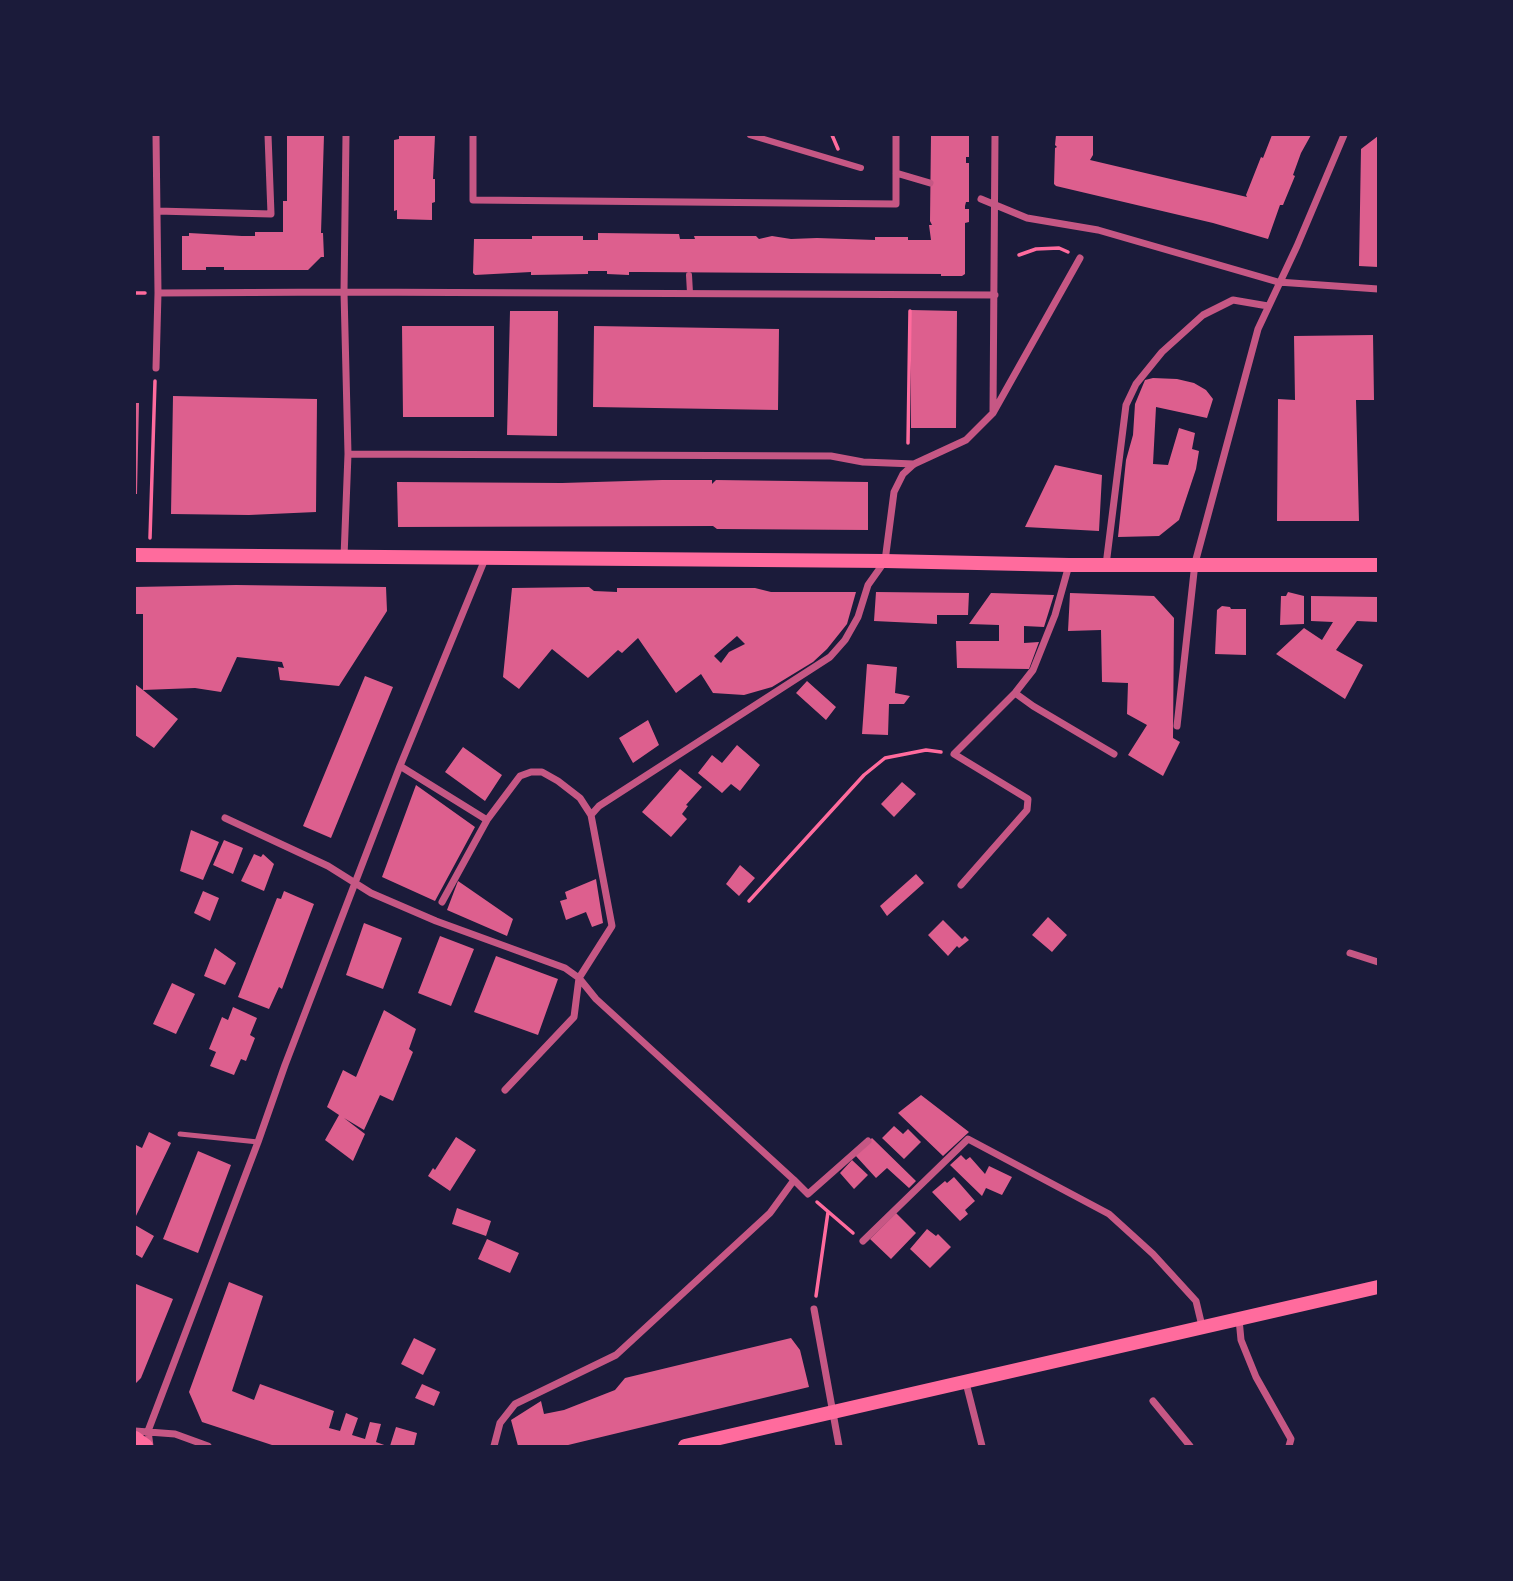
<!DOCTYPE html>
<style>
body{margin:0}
#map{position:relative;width:1513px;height:1581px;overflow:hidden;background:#1b1b3a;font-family:"Golos Text",sans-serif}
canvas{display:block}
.frame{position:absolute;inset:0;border:136px solid #1b1b3a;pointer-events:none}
</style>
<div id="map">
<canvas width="1513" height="1581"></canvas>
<div class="frame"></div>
</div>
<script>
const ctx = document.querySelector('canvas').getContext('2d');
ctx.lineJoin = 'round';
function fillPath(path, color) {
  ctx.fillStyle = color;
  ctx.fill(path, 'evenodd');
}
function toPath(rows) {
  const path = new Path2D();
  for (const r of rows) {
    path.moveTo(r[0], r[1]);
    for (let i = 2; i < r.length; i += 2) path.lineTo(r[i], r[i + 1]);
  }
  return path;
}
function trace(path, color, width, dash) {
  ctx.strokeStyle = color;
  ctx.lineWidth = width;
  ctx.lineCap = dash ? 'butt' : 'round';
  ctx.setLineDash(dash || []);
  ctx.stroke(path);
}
fillPath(toPath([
 [287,135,324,135,321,233,323,233,324,257,321,257,308,270,224,270,224,267,206,267,206,270,182,270,182,236,189,236,189,233,242,236,255,236,255,232,283,232,283,201,287,201],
 [399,135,435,135,433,179,435,179,435,202,432,203,432,220,397,219,397,210,394,211,394,140,399,139],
 [931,135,969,135,969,157,966,157,966,163,969,163,969,202,966,202,965,206,965,209,969,209,969,222,965,223,965,274,962,276,941,276,941,274,639,272,629,272,629,275,607,274,607,271,588,271,588,274,531,275,531,272,475,275,473,273,474,239,532,239,532,236,583,236,583,240,598,240,598,233,679,234,680,239,695,239,694,236,756,236,759,239,772,236,791,239,817,238,875,240,875,237,908,237,908,240,931,240,929,225,932,225,930,221],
 [1056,135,1093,135,1093,155,1090,160,1247,197,1246,195,1261,157,1263,158,1272,135,1311,135,1301,153,1293,175,1295,176,1283,205,1280,205,1268,239,1213,223,1056,186,1054,184,1055,148,1057,147,1055,145],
 [1378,136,1378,267,1359,266,1361,149],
 [911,310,957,311,956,428,911,428],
 [510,311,558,311,557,436,507,435],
 [402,326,494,326,494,417,403,417],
 [594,326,779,329,778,410,593,407],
 [1373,335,1374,400,1356,400,1359,521,1277,521,1278,399,1295,400,1294,336],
 [1153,378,1177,379,1194,383,1206,390,1213,399,1207,418,1156,407,1153,464,1168,465,1179,428,1195,433,1192,449,1199,451,1196,469,1179,520,1159,536,1118,537,1126,460,1133,435,1135,404,1145,380],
 [173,396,317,399,316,512,249,515,171,514],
 [135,403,139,403,137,494,135,494],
 [1055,465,1102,475,1099,531,1025,527],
 [662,480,712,480,712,484,716,480,868,482,868,530,717,529,713,526,398,527,397,482,562,483],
 [236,585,386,587,387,611,339,686,280,680,278,667,284,668,282,662,237,657,221,692,195,688,143,690,178,719,154,748,135,735,135,684,143,690,143,614,135,614,135,587],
 [589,587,594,591,617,592,617,588,755,588,771,592,856,592,847,624,827,649,813,662,772,687,744,695,713,693,701,674,676,693,638,638,622,653,618,650,588,678,552,649,519,689,503,677,512,588],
 [737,636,745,644,729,652,721,663,714,656],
 [876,592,969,593,968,615,937,615,937,624,874,621],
 [1288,592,1304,596,1304,624,1280,625,1281,596,1286,596],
 [991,593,1054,595,1044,627,1024,626,1024,643,1039,642,1029,669,957,668,956,641,999,641,999,625,969,624],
 [1070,593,1154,596,1174,618,1173,738,1180,742,1163,776,1128,755,1147,725,1127,714,1128,683,1102,682,1101,630,1068,631],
 [1311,596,1378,597,1378,622,1357,621,1336,650,1363,665,1345,699,1276,654,1304,628,1322,640,1333,622,1311,621],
 [1222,606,1230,607,1231,609,1246,609,1246,655,1215,654,1217,610],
 [867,664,897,667,895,693,910,696,904,704,889,704,888,735,862,734],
 [365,676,393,687,331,838,303,826],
 [807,681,836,707,826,720,796,693],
 [648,720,659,745,633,763,619,738],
 [737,745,760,765,740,791,731,784,722,793,698,773,712,755,722,763],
 [463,747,502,775,485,801,445,772],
 [680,769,702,787,686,805,688,806,682,814,687,819,671,837,642,812],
 [902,782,916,794,894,817,881,804],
 [416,785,475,827,435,901,382,877],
 [191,830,219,842,203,880,180,871],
 [224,840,243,848,233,874,213,865],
 [254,854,261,857,263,854,274,864,264,891,241,881],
 [740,865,755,878,739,896,726,884],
 [916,874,924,883,887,916,880,906],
 [596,879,603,923,592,927,586,912,566,920,560,901,567,899,565,892],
 [458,881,513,919,507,936,447,910],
 [203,891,219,898,210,921,194,913],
 [284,891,314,904,282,989,279,987,269,1009,238,997,277,898,281,899],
 [1048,917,1067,935,1052,952,1032,935],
 [943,920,962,939,965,936,969,940,959,948,957,946,948,956,928,935],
 [364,923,402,938,383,989,346,975],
 [440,936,474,949,451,1006,418,993],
 [215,948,236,963,225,985,204,976],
 [496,956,558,979,538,1035,474,1012],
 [172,983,195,994,176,1034,153,1024],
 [233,1007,257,1018,250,1035,255,1038,246,1061,241,1059,234,1075,210,1066,216,1052,209,1049,222,1017,228,1020],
 [384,1010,416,1029,409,1049,413,1052,393,1101,380,1095,364,1130,344,1118,365,1134,353,1161,325,1140,339,1115,327,1107,343,1070,356,1077],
 [921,1095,969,1132,943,1156,898,1113],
 [894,1126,903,1134,908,1129,921,1142,904,1159,882,1138],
 [149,1132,171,1143,135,1218,135,1147,136,1145,142,1148],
 [456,1137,476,1150,450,1191,428,1176,433,1168,435,1170],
 [872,1138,916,1181,909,1188,887,1168,876,1178,855,1155],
 [198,1151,231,1165,198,1253,163,1239],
 [961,1155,966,1160,970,1157,985,1174,989,1166,1012,1177,1002,1195,986,1188,982,1196,950,1165],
 [852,1160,868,1175,854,1189,840,1173],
 [954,1177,975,1201,965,1210,968,1214,960,1221,932,1192,945,1181,947,1183],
 [457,1208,491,1221,486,1236,452,1224],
 [896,1213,916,1233,891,1259,870,1239],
 [135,1225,154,1236,142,1258,135,1254],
 [927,1229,936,1236,938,1234,951,1247,930,1268,910,1249],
 [487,1239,519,1253,510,1273,478,1259],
 [229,1282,263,1296,232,1391,254,1400,260,1384,334,1411,329,1428,340,1431,346,1413,358,1418,352,1435,365,1439,370,1422,381,1424,376,1442,387,1446,275,1446,202,1422,189,1392],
 [136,1284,173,1299,141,1378,135,1384],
 [414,1338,436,1349,423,1375,401,1364],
 [791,1338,800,1350,809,1387,564,1446,518,1446,511,1420,541,1401,544,1414,564,1410,615,1390,625,1378],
 [422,1384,440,1392,434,1406,415,1398],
 [396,1427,417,1433,414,1446,390,1446]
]), '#dd5f8e');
trace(toPath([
 [832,135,838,149],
 [1019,255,1036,249,1059,248,1068,252],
 [135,293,145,293],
 [908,443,910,311],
 [150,538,155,381],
 [749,901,864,775,885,758,926,750,941,752],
 [817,1202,853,1233],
 [816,1296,828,1212]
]), '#ff6b9d', 3.5);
trace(toPath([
 [180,1134,258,1142]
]), '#c65784', 5);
trace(toPath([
 [750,135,861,168],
 [689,275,690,293]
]), '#c65784', 6);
trace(toPath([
 [156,135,158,293,156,368],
 [473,135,473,200,896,204,896,135],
 [896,173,930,183],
 [981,199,1027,218,1098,230,1278,282,1378,289],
 [157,211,271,214,268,135],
 [158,293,344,292,995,295],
 [993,412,995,135],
 [348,454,831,456,863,462,914,464],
 [344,557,348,454,344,292,346,135],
 [1106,565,1126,405,1136,384,1162,352,1203,315,1233,300,1268,306],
 [1015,693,1033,706,1114,754],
 [1177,726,1195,563,1258,329,1297,246,1344,135],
 [400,766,487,820],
 [225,818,328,866,371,893,436,921,565,968,579,978,596,999,794,1180,770,1213,616,1355,515,1404,500,1423,494,1446],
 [961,885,1027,810,1028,799,954,754,1015,693,1033,670,1055,615,1069,565],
 [442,902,487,820,520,776,531,772,542,772,558,781,580,798,591,815],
 [1350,953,1378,962],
 [505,1090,574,1017,579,978,612,926,591,815,599,806,830,657,845,640,858,617,868,585,885,561,894,492,903,474,914,464,966,440,993,413,1080,258],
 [794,1180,808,1194,868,1141],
 [863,1241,968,1139,1109,1214,1153,1254,1196,1301,1202,1326],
 [814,1309,839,1446],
 [1239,1319,1241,1340,1256,1377,1291,1439,1289,1446],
 [966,1383,982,1446],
 [1153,1401,1190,1446],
 [135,1431,175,1434,208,1446],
 [150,1446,148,1431,258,1142,285,1065,400,766,485,559]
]), '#c65784', 7);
trace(toPath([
 [135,555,885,561,1069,565,1378,565],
 [135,1438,146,1446],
 [685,1446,1378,1287]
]), '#ff6b9d', 14);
</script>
